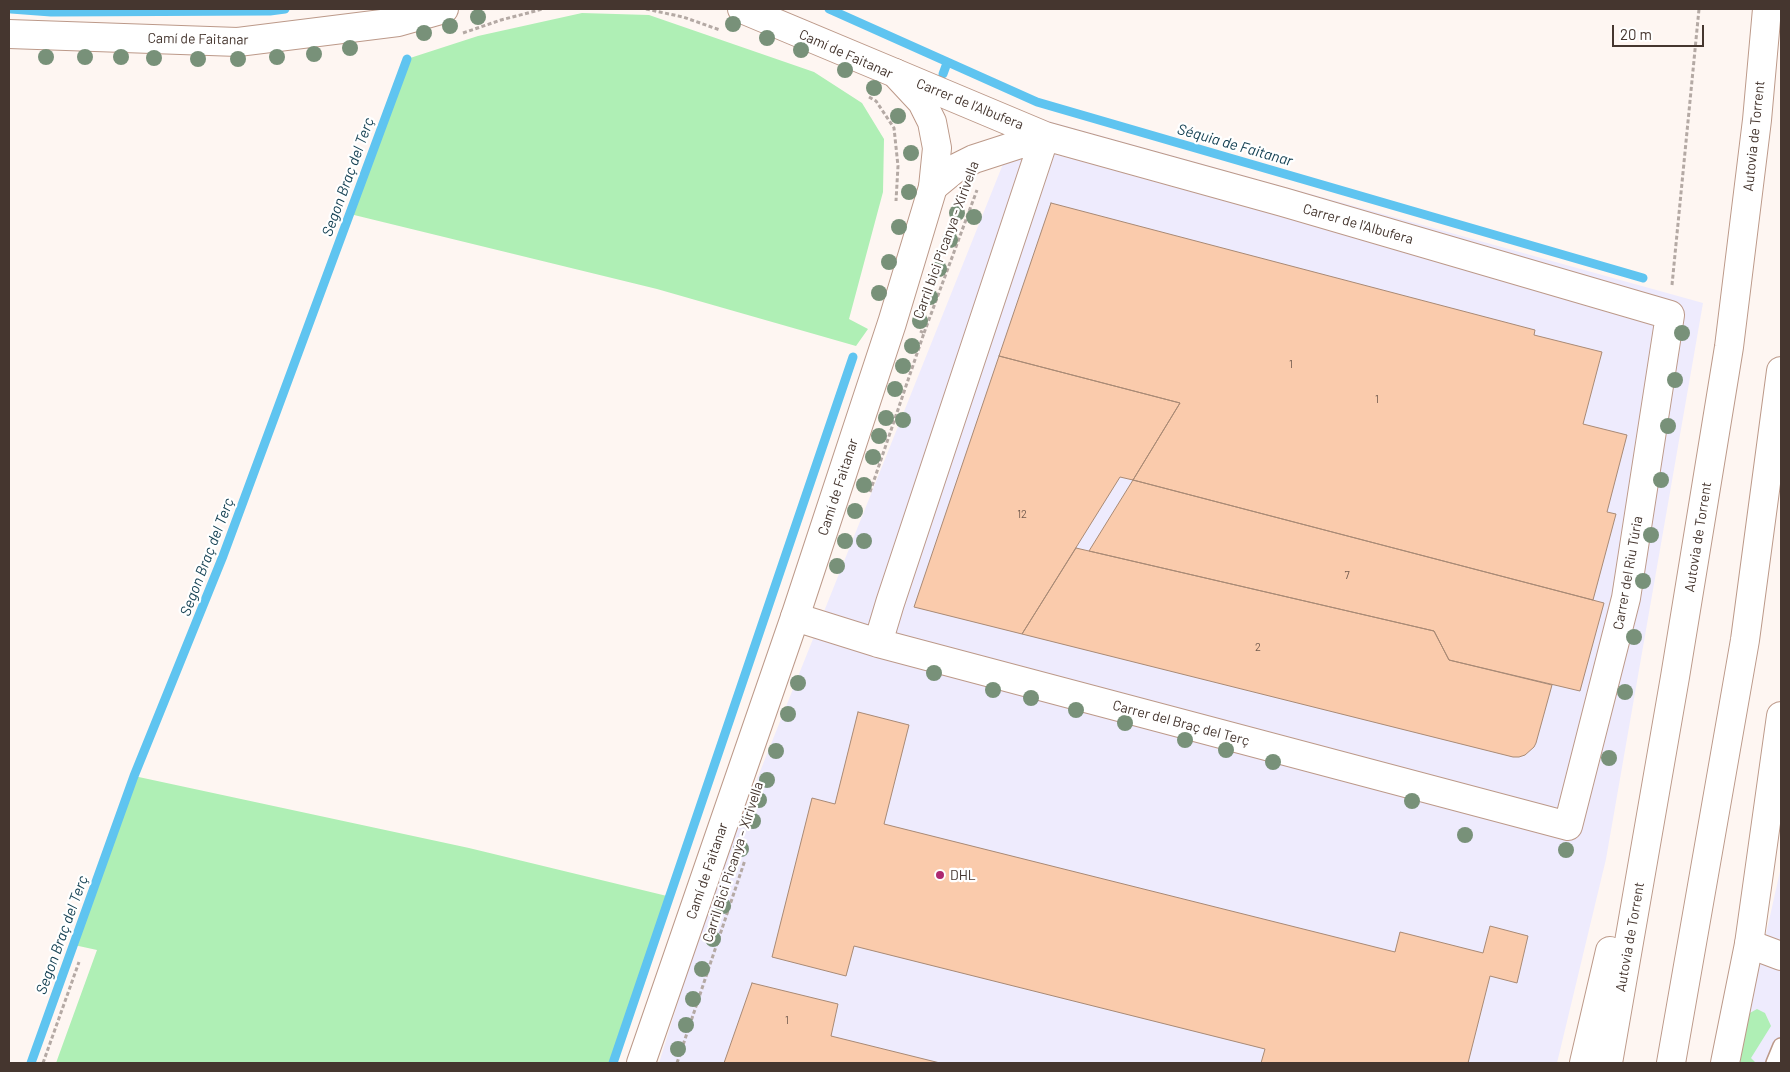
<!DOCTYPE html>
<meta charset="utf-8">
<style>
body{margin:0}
#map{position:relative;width:1790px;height:1072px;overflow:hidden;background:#fef6f2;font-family:Barlow,sans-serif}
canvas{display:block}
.frame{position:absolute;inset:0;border:10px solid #45362f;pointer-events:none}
.scale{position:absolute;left:1612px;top:25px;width:92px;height:22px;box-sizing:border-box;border:2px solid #45362f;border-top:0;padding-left:6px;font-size:15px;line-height:18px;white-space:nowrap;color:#45362f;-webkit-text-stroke:4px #fff;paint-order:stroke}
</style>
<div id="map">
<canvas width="1790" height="1072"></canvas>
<div class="frame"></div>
<div class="scale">20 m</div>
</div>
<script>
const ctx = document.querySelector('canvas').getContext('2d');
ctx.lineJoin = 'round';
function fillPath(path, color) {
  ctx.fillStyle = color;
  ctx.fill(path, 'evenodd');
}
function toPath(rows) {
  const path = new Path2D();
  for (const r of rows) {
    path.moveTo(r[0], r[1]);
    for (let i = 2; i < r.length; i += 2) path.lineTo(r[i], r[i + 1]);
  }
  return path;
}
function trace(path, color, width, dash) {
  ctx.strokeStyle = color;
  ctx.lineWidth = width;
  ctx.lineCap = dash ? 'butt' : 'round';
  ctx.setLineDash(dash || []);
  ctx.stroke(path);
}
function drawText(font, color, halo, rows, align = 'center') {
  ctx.font = font + ' Barlow,sans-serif';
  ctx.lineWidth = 4.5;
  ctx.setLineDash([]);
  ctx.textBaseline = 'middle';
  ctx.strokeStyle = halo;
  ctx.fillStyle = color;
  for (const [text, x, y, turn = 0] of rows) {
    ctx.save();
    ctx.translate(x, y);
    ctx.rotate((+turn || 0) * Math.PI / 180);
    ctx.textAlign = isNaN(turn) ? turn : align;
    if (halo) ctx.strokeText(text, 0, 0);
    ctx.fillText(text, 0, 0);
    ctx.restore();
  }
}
fillPath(toPath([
 [1023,114,1703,303,1606,859,1557,1063,659,1063,713,889],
 [1781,867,1781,1063,1740,1063,1748,1014]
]), '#eeebfd');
fillPath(toPath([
 [582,13,649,15,814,72,862,103,884,139,883,192,849,319,868,329,856,346,657,289,350,214,407,59,478,36],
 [134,776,469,848,667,896,609,1063,56,1063,97,950,74,945],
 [1757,1009,1765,1013,1771,1026,1751,1058,1756,1063,1740,1063,1748,1014]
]), '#afefb5');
trace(toPath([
 [11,9,51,12,270,11,285,9],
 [829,9,1037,102,1643,278],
 [943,74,947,63],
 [31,1063,134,776,223,556,407,59],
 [613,1063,853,357]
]), '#5fc4f0', 9);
const building = toPath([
 [1051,203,1535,330,1534,335,1602,352,1583,424,1627,435,1607,512,1616,514,1593,600,1133,480,1180,403,999,356,1051,203],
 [999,356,1180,403,1133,480,1120,477,1022,634,914,607,999,356],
 [1133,480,1604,603,1580,691,1449,660,1434,631,1089,551,1133,480],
 [1076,548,1434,631,1449,660,1552,685,1536,743,1534,747,1525,755,1519,757,1513,757,1022,634,1076,548],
 [858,712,909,725,884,824,1395,952,1400,932,1483,953,1490,926,1528,936,1517,983,1490,976,1468,1063,1261,1063,1265,1049,854,946,846,976,772,957,812,798,835,804,858,712],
 [752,983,838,1004,831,1036,940,1063,724,1063,752,983]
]);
fillPath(building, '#facbac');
trace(building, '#a98a75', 1);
const lane = toPath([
 [1774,1063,1781,1046]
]);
const street = toPath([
 [933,187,956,168,974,159,1045,136],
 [795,617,878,643,1568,826,1626,598,1670,315,1283,202,1045,136,895,73],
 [878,643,890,603,1045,136],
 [1749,944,1781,956]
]);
const secondary = toPath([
 [9,34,238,42,398,22,444,9],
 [641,1063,795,617,892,323,933,187,937,148,932,122,922,102,895,73,742,9]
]);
const highway = toPath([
 [1584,1063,1610,951],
 [1608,1063,1675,677,1729,347,1757,120,1767,9],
 [1671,1063,1745,640,1781,371],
 [1725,1063,1749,944,1781,716]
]);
trace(lane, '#bc9989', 18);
trace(street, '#bc9989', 30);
trace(secondary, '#bc9989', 30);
trace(highway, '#bc9989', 30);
trace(toPath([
 [646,9,683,17,720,30],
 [463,33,501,20,543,9],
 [869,97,876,101,894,128,898,166,896,201],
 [1672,285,1699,9],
 [924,333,977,190],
 [870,492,924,333,920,331],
 [43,1063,79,962],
 [677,1063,745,860]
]), '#b4a9a4', 3, [4, 2.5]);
trace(lane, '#fff', 15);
trace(street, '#fff', 28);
trace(secondary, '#fff', 28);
trace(highway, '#fff', 28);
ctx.fillStyle = '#789179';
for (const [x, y] of [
 [478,17],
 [733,24],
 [450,26],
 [424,33],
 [767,38],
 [350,48],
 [801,50],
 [314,54],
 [46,57],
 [85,57],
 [121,57],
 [277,57],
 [154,58],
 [198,59],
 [238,59],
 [845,70],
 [874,88],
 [898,116],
 [911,153],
 [909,192],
 [957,213],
 [974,217],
 [899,227],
 [950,240],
 [889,262],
 [939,269],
 [879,293],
 [930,297],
 [920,321],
 [1682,333],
 [912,346],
 [903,366],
 [1675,380],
 [895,389],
 [886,418],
 [903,420],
 [1668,426],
 [879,436],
 [873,457],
 [1661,480],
 [864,485],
 [855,511],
 [1651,535],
 [845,541],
 [864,541],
 [837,566],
 [1643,581],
 [1634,637],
 [934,673],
 [798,683],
 [993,690],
 [1625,692],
 [1031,698],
 [1076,710],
 [788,714],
 [1125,723],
 [1185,740],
 [1226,750],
 [776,751],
 [1609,758],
 [1273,762],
 [767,780],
 [759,800],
 [1412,801],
 [753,821],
 [1465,835],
 [741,849],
 [1566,850],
 [723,906],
 [713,939],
 [702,969],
 [693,999],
 [686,1025],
 [678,1049]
]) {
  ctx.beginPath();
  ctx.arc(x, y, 8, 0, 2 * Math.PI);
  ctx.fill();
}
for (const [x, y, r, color] of [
 [940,875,5,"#ae2971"]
]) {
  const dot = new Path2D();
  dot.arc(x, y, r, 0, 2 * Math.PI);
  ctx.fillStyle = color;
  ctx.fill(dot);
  trace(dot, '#fff', 2);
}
drawText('11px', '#725b4e', null, [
 ["1",1291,364],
 ["1",1377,399],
 ["12",1022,514],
 ["7",1347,575],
 ["2",1258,647],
 ["1",787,1020]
]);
drawText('14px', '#45362f', '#fff', [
 ["Camí de Faitanar",198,39,1],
 ["Camí de Faitanar",846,54,24],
 ["Carrer de l'Albufera",970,104,22],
 ["Autovia de Torrent",1754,136,-84],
 ["Carrer de l'Albufera",1358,224,16],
 ["Carril bici Picanya - Xirivella",946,240,-70],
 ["Camí de Faitanar",838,487,-72],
 ["Autovia de Torrent",1698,537,-81],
 ["Carrer del Riu Túria",1628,573,-80],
 ["Carrer del Braç del Terç",1181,723,15],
 ["Carril Bici Picanya - Xirivella",733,862,-72],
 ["Camí de Faitanar",707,871,-71],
 ["Autovia de Torrent",1630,937,-80]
]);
drawText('14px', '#45362f', '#fff', [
 ["DHL",950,875]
], 'left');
drawText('italic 15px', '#174355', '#fff', [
 ["Séquia de Faitanar",1235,145,16],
 ["Segon Braç del Terç",348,177,-70],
 ["Segon Braç del Terç",207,557,-69],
 ["Segon Braç del Terç",62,935,-70]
]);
</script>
